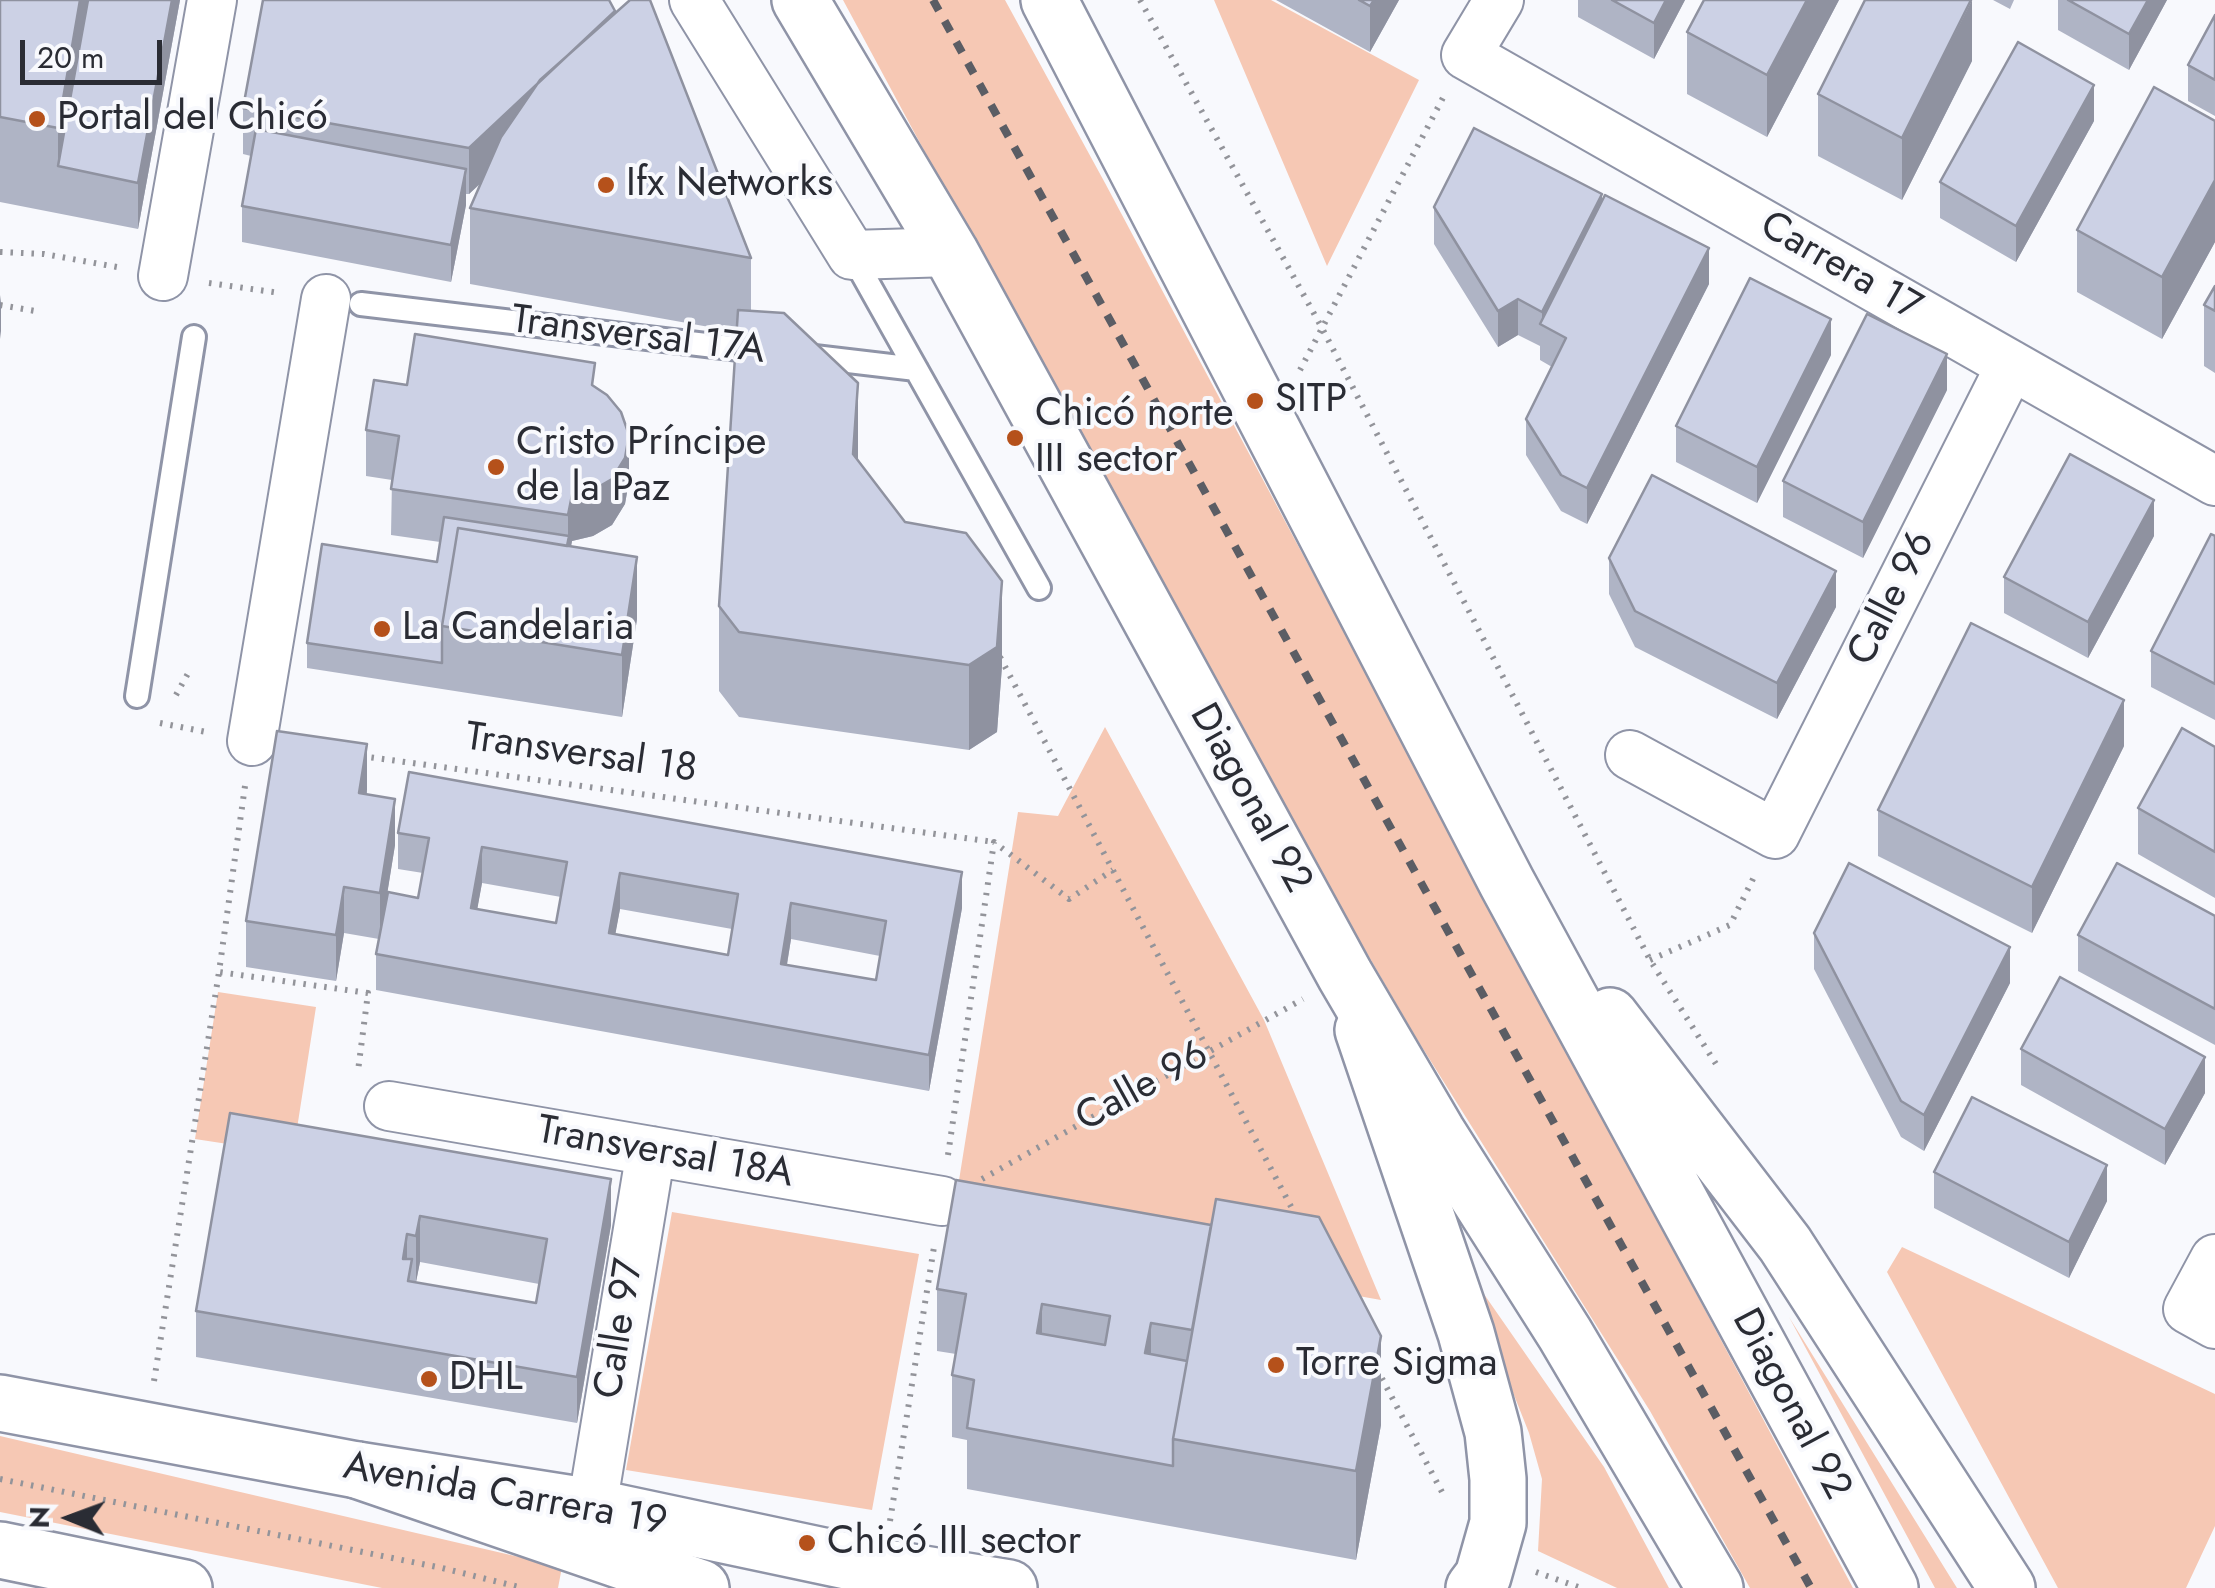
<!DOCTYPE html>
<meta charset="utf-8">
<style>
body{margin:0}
#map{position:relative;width:2215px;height:1588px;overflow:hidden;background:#f8f9fd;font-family:Jost,sans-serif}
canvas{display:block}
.north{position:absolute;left:20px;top:1468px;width:100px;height:100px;-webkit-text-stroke:8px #f8f9fd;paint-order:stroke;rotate:271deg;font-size:28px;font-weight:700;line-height:40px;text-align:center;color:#2a2c34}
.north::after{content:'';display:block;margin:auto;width:35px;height:45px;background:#2a2c34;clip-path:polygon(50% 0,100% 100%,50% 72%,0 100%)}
.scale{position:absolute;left:20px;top:40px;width:142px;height:45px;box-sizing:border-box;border:5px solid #2a2c34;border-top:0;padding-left:12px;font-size:30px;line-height:35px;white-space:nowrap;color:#2a2c34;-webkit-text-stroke:8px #f8f9fd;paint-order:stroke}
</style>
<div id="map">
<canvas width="2215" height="1588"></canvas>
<div class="north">N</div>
<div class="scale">20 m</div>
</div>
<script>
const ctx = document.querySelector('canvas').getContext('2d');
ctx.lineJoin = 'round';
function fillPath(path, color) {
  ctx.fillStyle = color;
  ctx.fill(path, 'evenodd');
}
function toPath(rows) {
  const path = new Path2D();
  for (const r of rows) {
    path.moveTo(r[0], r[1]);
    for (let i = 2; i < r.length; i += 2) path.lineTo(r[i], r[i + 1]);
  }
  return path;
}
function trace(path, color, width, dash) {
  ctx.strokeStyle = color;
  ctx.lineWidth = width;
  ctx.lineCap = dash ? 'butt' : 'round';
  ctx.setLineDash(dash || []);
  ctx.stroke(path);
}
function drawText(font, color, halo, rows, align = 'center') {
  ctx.font = font + ' Jost,sans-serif';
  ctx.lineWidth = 8;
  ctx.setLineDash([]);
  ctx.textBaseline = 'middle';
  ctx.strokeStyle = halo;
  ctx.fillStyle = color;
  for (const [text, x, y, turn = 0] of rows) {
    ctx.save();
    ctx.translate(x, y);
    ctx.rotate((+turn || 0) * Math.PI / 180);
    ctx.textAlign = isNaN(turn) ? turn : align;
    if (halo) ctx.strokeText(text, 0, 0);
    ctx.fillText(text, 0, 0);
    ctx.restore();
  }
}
fillPath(toPath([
 [843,0,1005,0,1105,183,1853,1588,1750,1588,1650,1411,1415,1036,1221,702],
 [1214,0,1271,0,1419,80,1327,266],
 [1105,727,1264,1020,1381,1300,952,1224,1018,812,1058,816],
 [218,992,316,1007,293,1154,195,1139],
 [672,1212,919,1254,872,1510,626,1470],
 [1902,1247,2215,1394,2215,1526,2186,1588,2058,1588,1887,1272],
 [1461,1261,1604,1467,1669,1588,1617,1588,1538,1551,1542,1479,1529,1433],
 [1789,1317,1957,1588,1935,1588],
 [0,1436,562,1567,558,1588,382,1588,0,1512]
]), '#f6c8b4');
const lane = toPath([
 [852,255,1039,588],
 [361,304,765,352],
 [806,356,916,369],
 [137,696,194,337]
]);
const street = toPath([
 [694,0,852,255,950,252],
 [1499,0,1466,55,2215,481],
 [163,276,212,0],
 [252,741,326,299],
 [1630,755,1775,834,2011,365],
 [389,1106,942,1201],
 [2215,1259,2188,1309,2215,1324],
 [592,1507,651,1151]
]);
const secondary = toPath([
 [1363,1030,1466,1333,1493,1432,1498,1479,1498,1523,1483,1576,1474,1588],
 [0,1403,357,1470,592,1507,856,1563,1009,1588],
 [0,1550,184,1588]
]);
const primary = toPath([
 [800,0,950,252,1345,975,1437,1132,1565,1334,1715,1588],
 [1049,0,1507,883,1890,1588],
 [1610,1016,1785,1244,2007,1588],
 [357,1470,701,1588]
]);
trace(lane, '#8f94a7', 28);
trace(street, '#8f94a7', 52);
trace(secondary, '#8f94a7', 60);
trace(primary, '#8f94a7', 60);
trace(toPath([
 [1140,0,1322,328,1650,960,1716,1064],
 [0,252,44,254,117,267],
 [209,283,280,293],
 [0,305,35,311],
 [1300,370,1445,94],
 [1000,657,1296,1216],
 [176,695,191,668],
 [160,723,206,732],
 [361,756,994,842],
 [245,786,219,972,368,993,358,1071],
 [1650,960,1730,925,1755,875],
 [948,1155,994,842,1069,899,1113,870],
 [982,1179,1303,999],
 [1377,1369,1443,1494],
 [154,1381,219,972],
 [0,1479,442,1568,523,1588],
 [890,1521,934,1247],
 [1536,1572,1581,1588]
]), '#93949a', 6, [2.5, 8]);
trace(lane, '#fff', 22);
trace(street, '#fff', 48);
trace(secondary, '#fff', 55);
trace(primary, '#fff', 55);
trace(toPath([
 [933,0,1811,1588]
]), '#5b5d64', 8, [12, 12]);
fillPath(toPath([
 [0,0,180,0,138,229,0,202],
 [1276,0,1399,0,1370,52],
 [1578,0,1685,0,1654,59,1578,17],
 [1839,0,1767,137,1687,94,1687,32],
 [1993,0,2014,0,2010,9],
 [2058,0,2167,0,2129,70,2058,30],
 [615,13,751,258,751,311,1002,666,997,732,969,750,739,717,719,691,719,606,737,332,470,284,470,208,480,184,469,194,466,194,466,205,451,282,242,242,242,206,251,156,243,154,243,108],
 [2215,15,2215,116,2188,101,2188,65],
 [1972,61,1902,200,1818,156,1818,94],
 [2094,121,2016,262,1940,218,1940,182],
 [2215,121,2215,242,2162,339,2077,292,2077,230],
 [1602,202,1709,284,1587,524,1561,511,1526,455,1526,419,1552,367,1540,360,1540,346,1518,335,1498,347,1434,244,1434,207],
 [2215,286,2215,373,2204,366,2204,305],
 [1831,355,1757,503,1676,462,1676,426],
 [407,385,595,388,629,481,625,504,612,525,593,536,572,541,571,546,637,619,622,717,307,668,307,643,437,562,440,542,391,535,392,480,366,476,366,430],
 [1947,390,1863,558,1783,517,1783,481],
 [2154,536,2088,658,2004,613,2004,577],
 [2215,536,2215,720,2151,687,2151,651],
 [1609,558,1836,607,1777,719,1635,647,1609,594],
 [2124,746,2032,933,1878,856,1878,810],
 [2215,747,2215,898,2138,854,2138,808],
 [367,790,367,794,395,845,383,918,418,898,423,873,398,869,398,833,962,908,929,1091,376,990,376,954,379,939,344,933,336,981,246,967,246,921],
 [482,883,561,897,556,923,477,909],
 [620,909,732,929,728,955,615,934],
 [791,939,880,956,876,980,787,965],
 [2215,916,2215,1045,2078,971,2078,935],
 [1814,933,2010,983,1924,1151,1901,1137,1814,969],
 [2021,1049,2205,1093,2165,1165,2021,1085],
 [230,1113,611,1225,577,1423,196,1357,196,1311],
 [420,1262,539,1284,536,1303,416,1282],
 [1934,1172,2107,1201,2069,1278,1934,1208],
 [1211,1225,1381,1425,1356,1560,967,1489,967,1440,952,1437,952,1375,956,1354,937,1351,937,1289]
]), '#afb4c5');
fillPath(toPath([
 [80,0,89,0,58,166,58,128],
 [172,0,180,0,138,229,138,183],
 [1374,0,1399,0,1370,52,1370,6],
 [1666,0,1685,0,1654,59,1654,23],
 [1807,0,1839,0,1767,137,1767,75],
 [1972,0,1972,61,1902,200,1902,138],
 [2148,0,2167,0,2129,70,2129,34],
 [615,11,615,57,469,194,469,148],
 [2094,85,2094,121,2016,262,2016,226],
 [466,169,466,205,451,282,451,245],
 [2215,180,2215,242,2162,339,2162,277],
 [1602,194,1602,230,1542,326,1542,312],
 [1709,248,1709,284,1587,524,1587,488],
 [1,295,1,331,0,339,0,303],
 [1518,299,1518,335,1498,347,1498,311],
 [1831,319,1831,355,1757,503,1757,467],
 [1947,354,1947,390,1863,558,1863,522],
 [858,383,858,468,853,454],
 [629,435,629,481,625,504,612,525,593,536,572,541,560,607,568,536,568,515,572,495],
 [2154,500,2154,536,2088,658,2088,622],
 [637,557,637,619,622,717,622,655],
 [1836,571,1836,607,1777,719,1777,683],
 [1002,581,1002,666,997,732,969,750,969,665],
 [2124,700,2124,746,2032,933,2032,887],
 [367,744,367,790,359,839,359,793],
 [395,799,395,845,380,939,380,893],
 [482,847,482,883,471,944,471,908],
 [962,872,962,908,929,1091,929,1055],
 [620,873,620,909,609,969,609,933],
 [344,887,344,933,336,981,336,935],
 [791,903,791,939,781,1000,781,964],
 [2010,947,2010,983,1924,1151,1924,1115],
 [2205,1057,2205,1093,2165,1165,2165,1129],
 [2107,1165,2107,1201,2069,1278,2069,1242],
 [611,1179,611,1225,577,1423,577,1377],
 [420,1216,420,1262,416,1282,416,1236],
 [407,1234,407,1280,403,1259],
 [1042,1304,1042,1365,1037,1333],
 [1151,1323,1151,1385,1145,1353],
 [1381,1336,1381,1425,1356,1560,1356,1471]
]), '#8f92a0');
const building = toPath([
 [0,0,80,0,58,128,0,117,0,0],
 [88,0,172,0,138,183,58,166,88,0],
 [263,0,609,0,615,11,469,148,243,108,263,0],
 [630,0,650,0,751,258,470,208,501,137,540,80,630,0],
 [1359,0,1374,0,1370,6,1359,0],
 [1612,0,1666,0,1654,23,1612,0],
 [1704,0,1807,0,1767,75,1687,32,1704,0],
 [1865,0,1971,0,1902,138,1818,94,1865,0],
 [2068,0,2148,0,2129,34,2068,0],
 [2215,15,2215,80,2188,65,2215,15],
 [2018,42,2094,85,2016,226,1940,182,2018,42],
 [2154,87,2215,121,2215,180,2162,277,2077,230,2154,87],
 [1474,128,1602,194,1542,312,1518,299,1498,311,1434,207,1474,128],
 [256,129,466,169,451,245,242,206,256,129],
 [1605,195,1709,248,1587,488,1561,475,1526,419,1566,338,1540,324,1605,195],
 [1750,278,1831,319,1757,467,1676,426,1750,278],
 [2215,286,2215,311,2204,305,2215,286],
 [738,310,784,313,858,383,853,454,905,522,966,533,1002,581,997,647,969,665,739,632,719,606,738,310],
 [1867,314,1947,354,1863,522,1783,481,1867,314],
 [415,334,595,363,592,385,607,395,621,412,629,435,625,458,612,479,593,490,572,495,568,515,391,489,399,436,366,430,374,380,407,385,415,334],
 [2070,454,2154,500,2088,622,2004,577,2070,454],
 [1652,475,1836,571,1777,683,1635,611,1609,558,1652,475],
 [444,517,569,536,567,546,458,528,442,626,442,663,307,643,322,544,437,562,444,517],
 [458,528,637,557,622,655,442,626,458,528],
 [2211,534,2215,536,2215,684,2151,651,2211,534],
 [1971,623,2124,700,2032,887,1878,810,1971,623],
 [2182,728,2215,747,2215,852,2138,808,2182,728],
 [277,731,367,744,359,793,395,799,380,893,344,887,336,935,246,921,277,731],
 [409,772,962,872,929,1055,376,954,388,892,418,898,429,838,398,833,409,772],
 [482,847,567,862,556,923,471,908,482,847],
 [620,873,738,894,728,955,609,933,620,873],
 [791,903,886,921,876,980,781,964,791,903],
 [1849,863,2010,947,1924,1115,1901,1101,1814,933,1849,863],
 [2117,863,2215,916,2215,1009,2078,935,2117,863],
 [2060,977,2205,1057,2165,1129,2021,1049,2060,977],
 [1972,1097,2107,1165,2069,1242,1934,1172,1972,1097],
 [230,1113,611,1179,577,1377,196,1311,230,1113],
 [420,1216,547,1239,536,1303,408,1281,412,1259,403,1259,407,1234,416,1236,420,1216],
 [956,1180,1211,1225,1192,1330,1151,1323,1145,1353,1187,1361,1173,1439,1173,1466,967,1428,974,1380,952,1375,966,1294,937,1289,956,1180],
 [1042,1304,1110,1316,1105,1345,1037,1333,1042,1304],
 [1216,1199,1319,1217,1381,1336,1356,1471,1173,1439,1216,1199]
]);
fillPath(building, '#ccd1e5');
trace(building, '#8f92a0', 2.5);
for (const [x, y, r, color] of [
 [37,119,10,"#b5511b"],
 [606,185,10,"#b5511b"],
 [1255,401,10,"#b5511b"],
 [1015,438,10,"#b5511b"],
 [496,467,10,"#b5511b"],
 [382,629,10,"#b5511b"],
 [1276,1365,10,"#b5511b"],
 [429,1379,10,"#b5511b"],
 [807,1543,10,"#b5511b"]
]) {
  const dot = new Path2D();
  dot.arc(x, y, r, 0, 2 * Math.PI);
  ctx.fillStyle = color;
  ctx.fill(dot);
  trace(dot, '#f8f9fd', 4);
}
drawText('40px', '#2a2c34', '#f8f9fd', [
 ["Portal del Chicó",57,119],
 ["Ifx Networks",626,185],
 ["SITP",1275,401],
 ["Chicó norte",1035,415],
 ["III sector",1035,461],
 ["Cristo Príncipe",516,444],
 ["de la Paz",516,490],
 ["La Candelaria",402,629],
 ["Torre Sigma",1296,1365],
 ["DHL",449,1379],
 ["Chicó III sector",827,1543]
], 'left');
drawText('40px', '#2a2c34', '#f8f9fd', [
 ["Carrera 17",1840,268,30],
 ["Transversal 17A",638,337,7],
 ["Calle 96",1893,599,-63],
 ["Transversal 18",581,755,8],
 ["Diagonal 92",1249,799,61],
 ["Calle 96",1143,1088,-29],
 ["Transversal 18A",665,1154,10],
 ["Calle 97",621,1329,-81],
 ["Diagonal 92",1790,1405,62],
 ["Avenida Carrera 19",505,1496,10]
]);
</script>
